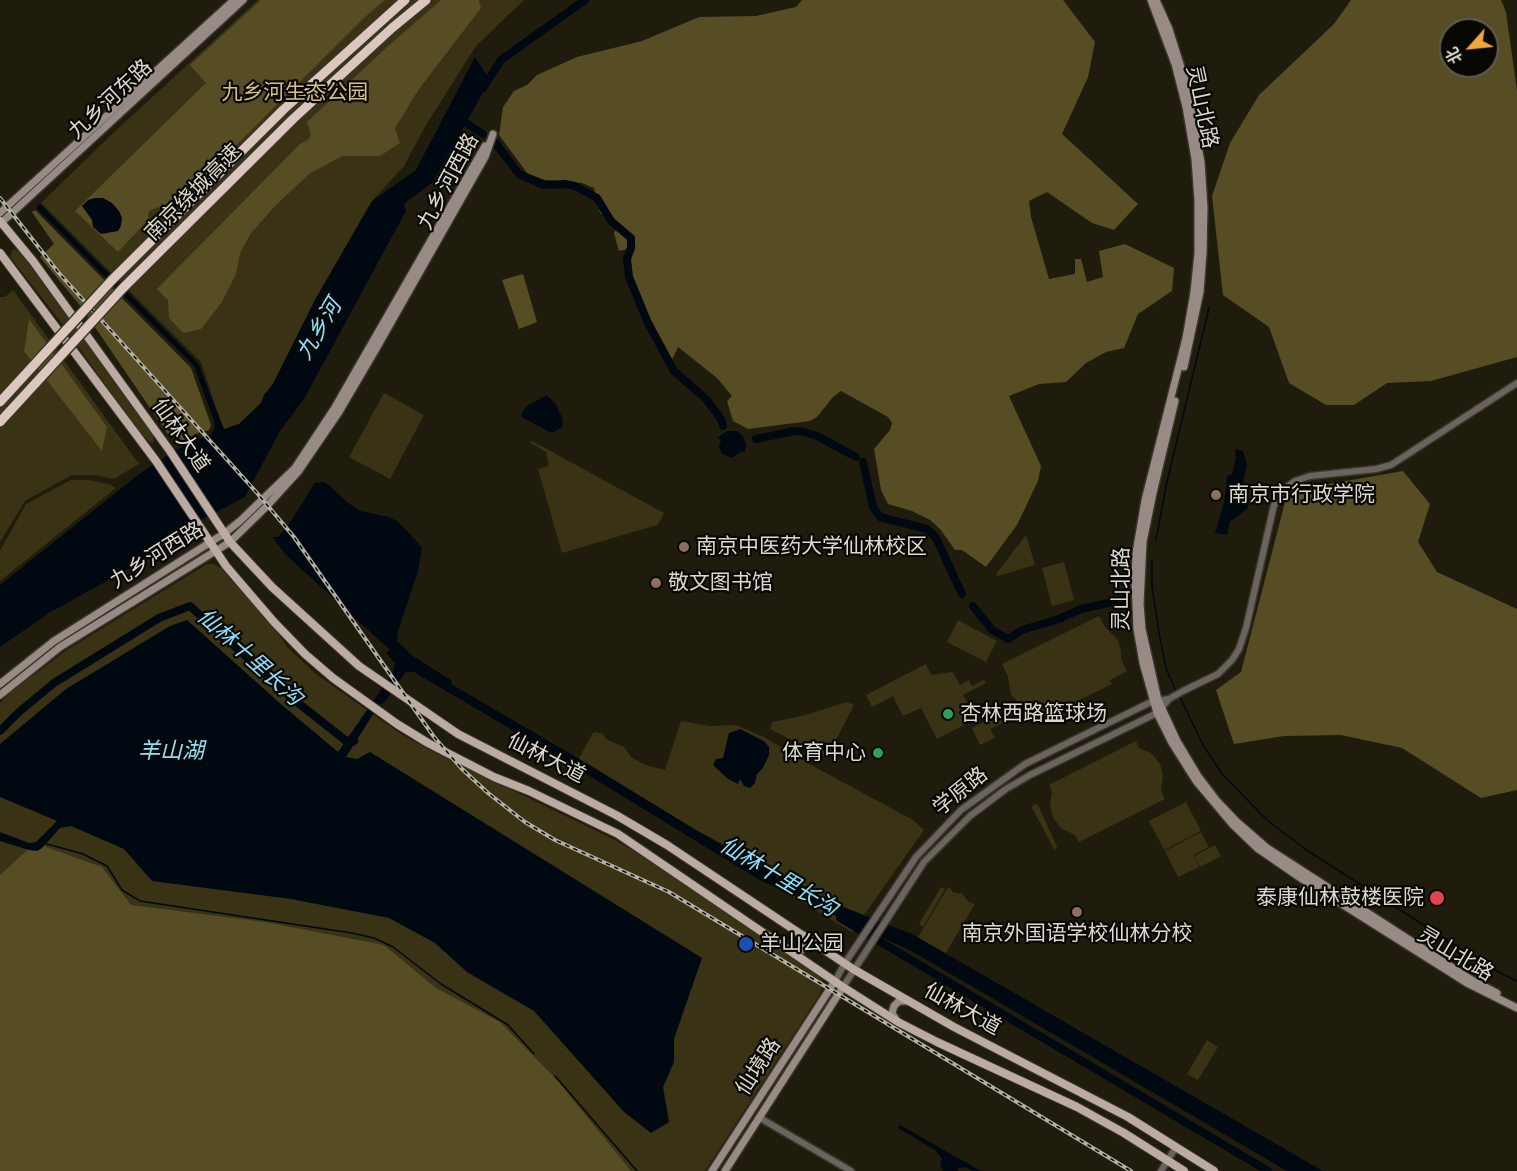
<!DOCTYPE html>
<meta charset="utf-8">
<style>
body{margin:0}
#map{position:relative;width:1517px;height:1171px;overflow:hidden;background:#1f1c0e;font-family:"DM Sans","Noto Sans SC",sans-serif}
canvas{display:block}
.north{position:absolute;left:1439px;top:18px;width:60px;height:60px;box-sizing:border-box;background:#080703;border:2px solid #5c5b55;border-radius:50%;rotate:243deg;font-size:16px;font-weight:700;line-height:24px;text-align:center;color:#dad8cf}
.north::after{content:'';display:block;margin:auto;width:21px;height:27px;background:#efa73e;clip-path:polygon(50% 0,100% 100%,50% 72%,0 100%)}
</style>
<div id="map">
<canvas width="1517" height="1171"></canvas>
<div class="north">北</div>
</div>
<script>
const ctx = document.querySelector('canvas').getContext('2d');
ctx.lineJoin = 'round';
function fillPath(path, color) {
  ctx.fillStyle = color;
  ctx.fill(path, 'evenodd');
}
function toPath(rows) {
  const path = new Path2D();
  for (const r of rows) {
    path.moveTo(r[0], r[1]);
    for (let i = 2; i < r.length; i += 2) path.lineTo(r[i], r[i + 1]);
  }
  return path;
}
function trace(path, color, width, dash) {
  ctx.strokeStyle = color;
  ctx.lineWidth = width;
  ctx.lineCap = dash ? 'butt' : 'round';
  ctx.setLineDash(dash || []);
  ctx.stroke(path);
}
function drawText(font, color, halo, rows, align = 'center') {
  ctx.font = font + ' "DM Sans","Noto Sans SC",sans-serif';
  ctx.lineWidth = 4.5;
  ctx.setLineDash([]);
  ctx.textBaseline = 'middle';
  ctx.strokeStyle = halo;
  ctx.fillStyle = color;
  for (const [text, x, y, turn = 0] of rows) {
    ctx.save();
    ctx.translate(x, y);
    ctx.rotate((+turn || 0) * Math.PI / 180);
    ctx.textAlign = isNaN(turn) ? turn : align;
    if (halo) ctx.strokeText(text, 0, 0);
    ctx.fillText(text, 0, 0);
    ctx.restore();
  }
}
fillPath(toPath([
 [258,0,524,0,476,46,426,125,404,166,372,201,315,300,273,384,264,395,261,403,239,424,223,430,201,362,41,203,112,134],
 [15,249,18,250,65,310,153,435,154,441,150,443,136,428,57,317,10,257,12,251],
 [13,290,139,464,114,479,94,475,72,475,25,501,0,542,0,297,5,297],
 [384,393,424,415,390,479,349,457],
 [530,440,664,513,660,521,657,525,562,553,538,469,549,466,546,452,531,443],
 [71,480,89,480,108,484,116,488,0,581,0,551,26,504],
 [1026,535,1035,565,998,576,996,574],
 [1064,562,1074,600,1052,606,1042,568],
 [207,564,214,564,221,568,273,626,287,647,316,674,401,734,430,750,613,839,668,871,820,975,823,982,820,994,705,1171,0,1171,0,703,10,693,67,650],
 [1099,616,1105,627,1118,640,1121,651,1121,659,1127,671,1110,680,1112,684,1049,715,1047,711,1031,720,1024,708,1011,695,1008,677,1002,664],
 [958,620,997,641,986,662,947,642],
 [926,664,931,675,953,672,960,685,969,680,972,686,984,680,986,683,963,695,976,719,937,739,921,708,903,716,893,696,872,707,866,695],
 [847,702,854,705,827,758,770,729,772,722,802,716],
 [1000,713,1005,722,990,729,995,738,980,745,972,728],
 [681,721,710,726,736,725,764,737,813,766,913,820,924,830,852,932,575,766,592,734,596,732,603,734,606,739,624,747,631,757,645,765,665,770],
 [1136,741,1139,748,1151,753,1160,764,1163,775,1161,791,1165,799,1079,842,1075,835,1062,829,1053,818,1050,805,1052,792,1049,785],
 [1186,802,1201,831,1164,850,1149,821],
 [1034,804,1038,805,1057,847,1056,849,1054,849,1032,808],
 [1201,832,1209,847,1193,855,1199,867,1178,877,1165,851],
 [1215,845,1221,856,1200,867,1194,856],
 [941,887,945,889,923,927,919,924],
 [948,887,952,890,952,892,962,894,969,902,975,904,944,956,917,939],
 [1207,1040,1218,1047,1198,1080,1187,1074]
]), '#393214');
fillPath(toPath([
 [261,0,385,0,365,17,167,214,159,207,149,211,148,220,118,252,75,211,206,83,190,65],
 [441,0,479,0,481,8,419,89,395,128,400,143,380,156,342,156,309,174,276,205,251,233,240,253,236,274,222,302,201,329,183,333,169,318,168,300,157,289,300,144,308,140,311,134,307,122,386,48],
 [802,0,1063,0,1095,42,1088,77,1062,134,1138,204,1114,230,1092,223,1047,192,1029,201,1031,217,1049,279,1075,274,1075,259,1081,259,1087,282,1103,277,1099,251,1125,244,1174,268,1172,291,1138,314,1124,348,1106,352,1086,363,1066,382,1039,384,1009,396,1041,466,1038,481,1017,525,986,567,962,550,955,550,940,529,930,520,912,511,888,504,881,490,874,449,890,430,892,423,888,417,841,391,833,397,817,417,810,421,748,429,733,421,727,401,732,396,717,378,678,347,671,362,637,292,629,268,630,259,636,247,619,251,614,233,617,227,605,215,600,213,594,188,582,183,545,180,528,174,499,135,503,107,514,91,527,85,537,75,577,57,642,41,699,17,756,16,796,7],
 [1351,0,1501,0,1506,12,1517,91,1517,357,1431,381,1387,383,1354,405,1326,405,1289,383,1269,327,1223,295,1212,196,1230,143,1259,95,1334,24],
 [1451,30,1487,30,1487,66,1451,66],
 [35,210,191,368,211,425,209,430,195,434,185,441,169,436,82,308,40,257,54,244,32,212],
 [523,274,537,322,519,329,502,280],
 [29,319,107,427,102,451,24,351],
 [1403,471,1430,504,1418,542,1437,572,1517,609,1517,790,1481,798,1402,748,1341,735,1284,736,1234,744,1216,690,1241,672,1285,502,1306,488],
 [35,843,102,867,131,905,265,922,384,945,436,988,500,1022,558,1081,631,1171,0,1171,0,875]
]), '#574d24');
fillPath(toPath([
 [475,57,490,80,433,182,404,204,406,211,304,399,280,431,245,497,203,519,152,556,49,613,0,647,0,585,138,475,176,450,211,434,215,428,214,421,194,366,36,208,40,204,198,363,224,429,239,424,261,403,264,395,273,384,315,300,372,201,416,170],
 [95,198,103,198,112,203,119,211,122,218,121,226,118,231,101,234,93,227,92,220,82,206,88,200],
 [547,395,556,404,563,420,562,427,554,432,549,432,531,422,523,418,521,414,527,406],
 [727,431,737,431,742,435,746,444,745,452,742,451,732,458,722,454,719,446,721,440,717,438],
 [1235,449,1243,451,1247,464,1242,488,1242,493,1247,495,1249,502,1247,509,1230,522,1227,535,1215,533,1224,503,1227,476,1232,474,1236,458],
 [324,482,330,486,348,503,361,511,389,517,397,521,422,547,418,571,398,631,396,650,398,653,588,764,696,830,818,897,912,934,1323,1171,1287,1171,915,953,758,879,583,772,414,672,406,672,396,678,346,757,357,759,370,752,702,958,674,1039,674,1062,663,1087,669,1122,651,1133,624,1112,534,1011,467,972,435,943,389,918,291,899,152,881,124,849,71,826,60,828,42,848,37,851,29,850,0,841,0,832,29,843,36,842,57,821,0,797,0,744,66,689,170,626,187,620,282,705,338,752,392,674,395,663,386,653,390,650,286,555,272,537,278,537,287,527,315,483],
 [740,729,764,741,769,747,769,755,763,768,757,774,755,783,750,788,744,786,740,779,738,784,728,779,713,765,716,759,723,758,729,733],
 [900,1125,981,1171,972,1171,966,1167,959,1168,957,1171,944,1171,940,1166,942,1159,935,1150,898,1128]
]), '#000911');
trace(toPath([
 [1156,540,1166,486,1209,308],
 [1152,560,1152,587,1160,638,1166,668,1176,691],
 [1179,695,1203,745,1223,775,1267,820,1305,849,1489,967,1517,981],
 [47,844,83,854,107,866,122,890,140,901,352,933,374,938,393,947,441,984,508,1025,534,1054],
 [555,1076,637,1171]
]), '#000911', 1.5);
trace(toPath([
 [483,88,501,60,585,0],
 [457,121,466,123,483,134],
 [494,141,519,174,544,185,565,184,575,186,597,198,611,221,631,238,631,247,627,259,629,277,648,323,674,371,706,399,721,419,723,426],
 [756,439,795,431,804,432,817,436,856,457],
 [863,462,873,507,880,517,927,529,936,538,962,594],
 [973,606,992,630,1008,639,1022,630,1059,619,1081,609,1122,600],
 [397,646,410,659,448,683],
 [381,700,403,669],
 [0,731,19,712,54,683,159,618,190,606,293,699,345,740,353,742,354,741],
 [840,918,1268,1171]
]), '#000911', 8);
const tertiary = toPath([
 [835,981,845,963,916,857,961,810,1025,764,1153,701,1169,699,1183,691,1218,674,1232,660,1239,649,1246,628,1274,505,1287,487,1295,481,1310,476,1376,469,1391,465,1517,383],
 [843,987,924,862,970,816,1006,789,1030,775,1157,713,1169,699],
 [760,1118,851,1171],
 [1161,1171,1176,1147]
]);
const secondary = toPath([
 [1151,0,1175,64,1186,107,1195,159,1198,200,1198,253,1194,292,1186,338,1145,500,1136,553,1135,580,1137,629,1143,663,1157,713,1172,743,1196,781,1233,825,1257,848,1302,879,1467,983,1517,1008],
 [1156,0,1169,29,1186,83,1201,162,1204,208,1203,253,1200,292,1184,367],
 [0,213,234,0],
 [0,224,243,0],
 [1175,401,1153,493,1143,542,1140,604,1142,629,1158,700,1177,741,1198,776,1217,801,1237,822,1267,848,1470,979,1497,993],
 [0,684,54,641,225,533,240,521,295,468,334,409,485,146],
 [0,695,60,647,230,542,267,506,298,472,339,412,376,349,485,157,493,134],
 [792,952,799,952,805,947,806,940,803,935],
 [897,1021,892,1013,894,1006,899,1001,908,1001],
 [712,1171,835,981],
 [725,1171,843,987]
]);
const primary = toPath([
 [0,221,33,261,170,451,230,542,272,587,359,666,458,734,616,815,667,845,853,969,954,1027,1128,1117,1214,1171],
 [0,253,156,461,226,566,274,622,305,654,333,678,397,724,428,743,494,777,529,791,618,834,843,987,898,1022,937,1042,1077,1107,1124,1133,1184,1171]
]);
trace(tertiary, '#393629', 9);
trace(secondary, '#393629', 10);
trace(primary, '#393629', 10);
trace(tertiary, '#6a635f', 6);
trace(secondary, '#988b85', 7);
trace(primary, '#bbaba3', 8);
const rail = toPath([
 [0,198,58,272,257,493,294,537,434,737,462,769,488,793,525,822,555,840,669,892,1131,1171]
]);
trace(rail, '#b2b0a5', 4);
trace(rail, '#080703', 1.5, [4.5]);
const motorwayBridge = toPath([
 [0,402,112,280,283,110,405,0],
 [0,422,123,288,293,119,392,28,426,0]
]);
trace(motorwayBridge, '#393629', 12, []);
trace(motorwayBridge, '#dbc7be', 9);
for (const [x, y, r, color] of [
 [1216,495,6,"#8d6e63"],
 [684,547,6,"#8d6e63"],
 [656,583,6,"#8d6e63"],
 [948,714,6,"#2e9e5b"],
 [878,753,6,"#2e9e5b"],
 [1437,898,8,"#e0444e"],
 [1077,912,6,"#8d6e63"],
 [746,944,8,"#1a4fb4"]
]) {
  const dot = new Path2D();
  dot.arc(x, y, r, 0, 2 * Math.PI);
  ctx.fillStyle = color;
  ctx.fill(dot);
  trace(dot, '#080703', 2);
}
drawText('21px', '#d3c27e', '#080703', [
 ["九乡河生态公园",295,93]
]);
drawText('21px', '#dad8cf', '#080703', [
 ["九乡河东路",111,100,-43],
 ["灵山北路",1201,107,78],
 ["九乡河西路",449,182,-62],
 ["南京绕城高速",194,193,-45],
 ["仙林大道",180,436,55],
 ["九乡河西路",157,556,-32],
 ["灵山北路",1122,589,-90],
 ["仙林大道",546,759,27],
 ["学原路",961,792,-39],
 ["灵山北路",1455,955,31],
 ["仙林大道",962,1010,29],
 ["仙境路",759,1067,-57]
]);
drawText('21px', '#dad8cf', '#080703', [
 ["南京市行政学院",1228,495],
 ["南京中医药大学仙林校区",696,547],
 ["敬文图书馆",668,583],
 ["杏林西路篮球场",960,714],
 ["体育中心",866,753,"right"],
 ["泰康仙林鼓楼医院",1424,898,"right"],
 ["南京外国语学校仙林分校",1077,934,"center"],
 ["羊山公园",760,944]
], 'left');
drawText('italic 22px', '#8de0fc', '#080703', [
 ["九乡河",320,330,-59],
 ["仙林十里长沟",249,658,42],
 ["羊山湖",171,752],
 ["仙林十里长沟",778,878,31]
]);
</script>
